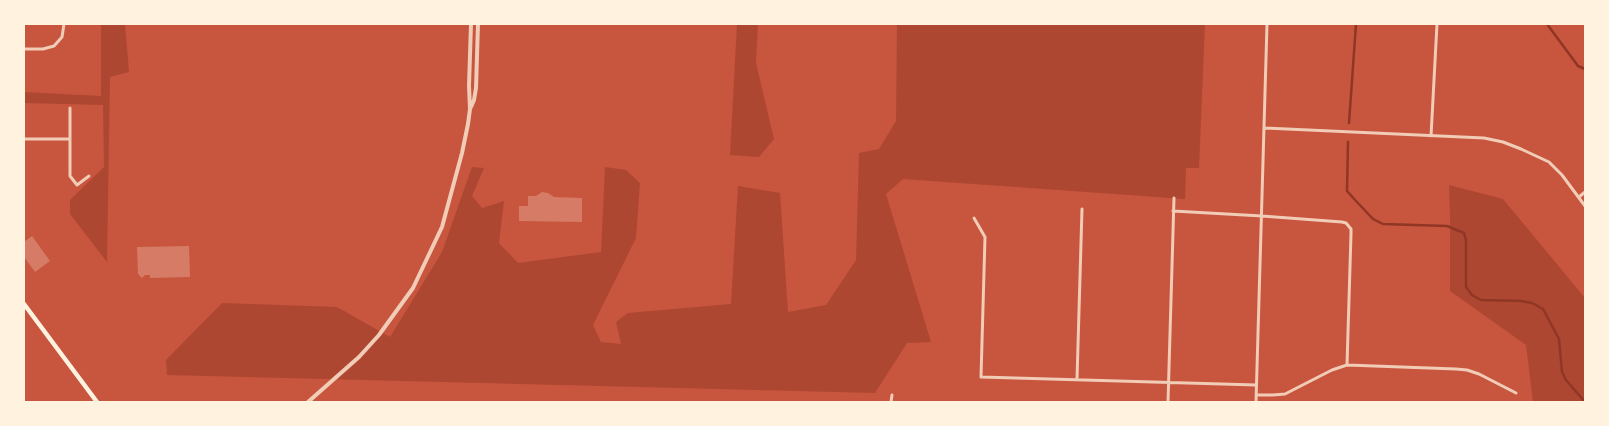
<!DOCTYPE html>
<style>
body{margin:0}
#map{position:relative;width:1609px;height:426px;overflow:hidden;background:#c8553d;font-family:Commissioner,sans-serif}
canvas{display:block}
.frame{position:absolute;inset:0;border:25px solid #fff3e0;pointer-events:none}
</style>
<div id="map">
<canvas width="1609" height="426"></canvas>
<div class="frame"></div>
</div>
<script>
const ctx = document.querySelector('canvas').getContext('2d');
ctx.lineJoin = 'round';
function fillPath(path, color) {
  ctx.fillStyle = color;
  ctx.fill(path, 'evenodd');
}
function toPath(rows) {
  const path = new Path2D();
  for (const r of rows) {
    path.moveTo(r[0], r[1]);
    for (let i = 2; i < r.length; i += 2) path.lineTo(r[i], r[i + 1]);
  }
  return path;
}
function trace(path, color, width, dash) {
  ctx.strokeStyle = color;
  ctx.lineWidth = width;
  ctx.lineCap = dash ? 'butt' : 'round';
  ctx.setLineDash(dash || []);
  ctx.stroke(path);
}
fillPath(toPath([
 [101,24,125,24,129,72,110,77,107,262,70,214,70,200,104,167,103,105,24,103,24,92,101,96],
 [737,24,758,24,756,63,774,139,759,157,730,155],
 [897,24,1205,24,1199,168,1186,168,1185,199,903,179,886,194,931,342,907,343,875,393,167,375,166,360,222,303,337,307,390,337,442,252,472,167,484,168,472,196,482,208,504,201,499,243,518,263,601,252,605,167,626,170,640,183,636,238,593,325,601,342,621,344,616,322,628,313,731,304,738,186,780,193,788,312,826,305,856,260,859,153,879,149,896,121],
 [1449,185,1503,199,1585,298,1585,402,1533,402,1526,345,1450,291,1450,216]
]), '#ae4732');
trace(toPath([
 [1547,24,1578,66,1585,69],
 [1349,123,1356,24],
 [1348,142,1347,191,1356,201,1373,219,1383,224,1447,226,1464,233,1466,240,1466,287,1472,295,1481,300,1521,301,1532,303,1543,309,1559,339,1562,372,1566,380,1585,402]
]), '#8f3625', 2.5);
fillPath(toPath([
 [542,192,548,193,554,197,582,198,582,222,519,221,519,206,528,206,528,196,536,196],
 [32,236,50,261,35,272,24,257,24,242],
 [189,246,190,277,150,278,150,275,145,275,142,278,138,274,137,247]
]), '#d67c66');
trace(toPath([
 [24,49,43,49,54,46,62,37,64,24],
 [70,108,70,176,77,185,89,176],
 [1265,128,1484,138,1503,142,1521,149,1549,162,1562,175,1585,206],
 [1431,136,1437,24],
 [24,139,70,139],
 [1579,197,1585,192],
 [1173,211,1262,216,1342,222,1346,223,1351,229,1351,234,1347,365],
 [974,218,985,237,981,377,1256,385],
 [1077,379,1082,209],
 [1256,395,1273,395,1285,394,1332,370,1347,365,1456,369,1467,370,1479,374,1516,393],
 [891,402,892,395],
 [1168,402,1174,198],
 [1256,402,1267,24]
]), '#f1ccb7', 3);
trace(toPath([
 [471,107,474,100,476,88,478,24],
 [308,402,359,357,379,335,413,288,442,227,462,153,468,124,470,109,469,86,471,24]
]), '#f1ccb7', 4);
trace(toPath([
 [24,304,97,402]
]), '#fff3e0', 4.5);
</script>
